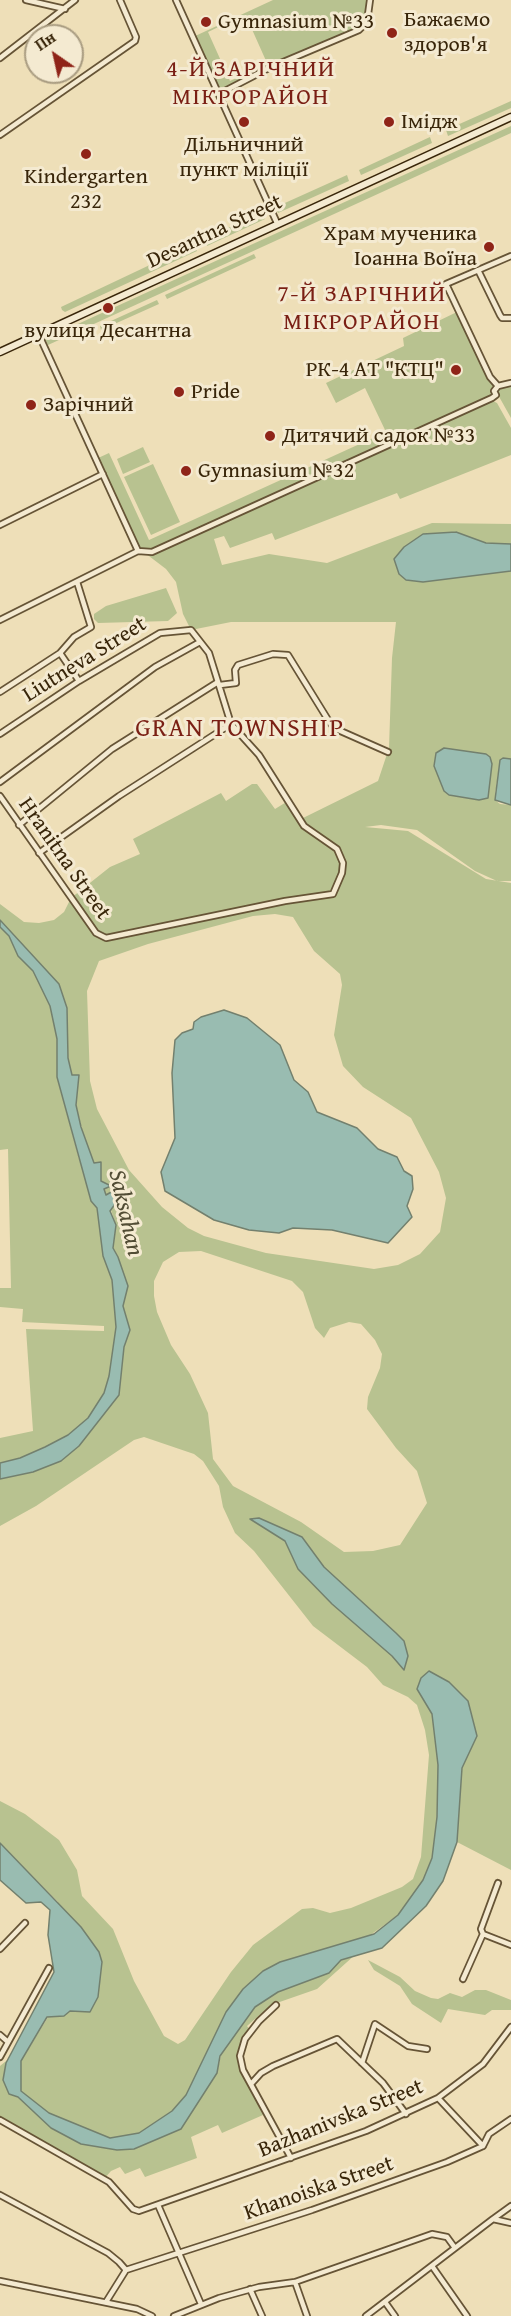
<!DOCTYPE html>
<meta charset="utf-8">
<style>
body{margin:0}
#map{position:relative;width:511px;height:2316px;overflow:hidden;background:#eedfb8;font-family:"Gentium Book Plus",serif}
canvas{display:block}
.north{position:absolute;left:24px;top:24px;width:60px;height:60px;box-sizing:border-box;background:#f4ead1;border:2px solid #a99c81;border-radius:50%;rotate:326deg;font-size:16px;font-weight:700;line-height:24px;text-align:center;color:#39260a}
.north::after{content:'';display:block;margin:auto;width:21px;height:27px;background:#8f2418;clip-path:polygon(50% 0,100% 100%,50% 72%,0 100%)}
</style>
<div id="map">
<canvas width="511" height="2316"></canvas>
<div class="north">Пн</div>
</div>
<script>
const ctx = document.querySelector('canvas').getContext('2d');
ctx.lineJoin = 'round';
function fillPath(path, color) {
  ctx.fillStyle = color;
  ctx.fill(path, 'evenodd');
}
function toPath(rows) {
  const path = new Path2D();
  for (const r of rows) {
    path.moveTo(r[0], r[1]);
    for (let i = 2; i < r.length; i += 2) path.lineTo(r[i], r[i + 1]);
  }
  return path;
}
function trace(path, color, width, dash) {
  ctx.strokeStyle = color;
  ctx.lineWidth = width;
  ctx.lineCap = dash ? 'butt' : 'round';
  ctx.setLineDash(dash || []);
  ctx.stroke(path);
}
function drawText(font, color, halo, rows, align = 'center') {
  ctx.font = font + ' "Gentium Book Plus",serif';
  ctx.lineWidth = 6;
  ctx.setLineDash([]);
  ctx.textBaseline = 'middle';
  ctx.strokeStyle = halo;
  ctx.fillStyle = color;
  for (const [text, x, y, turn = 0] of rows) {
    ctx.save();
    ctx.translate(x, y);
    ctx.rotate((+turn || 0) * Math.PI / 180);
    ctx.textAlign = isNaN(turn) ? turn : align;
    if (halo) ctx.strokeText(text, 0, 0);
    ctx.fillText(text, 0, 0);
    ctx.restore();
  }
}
fillPath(toPath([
 [273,0,370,0,367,22,359,30,269,68,219,94,193,37],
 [246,16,267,63,230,81,208,32,229,22,235,25,238,24,238,19],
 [511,101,511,108,448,136,446,130],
 [511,126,511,133,48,345,45,339],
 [430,137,432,143,361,175,359,170],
 [347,175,349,181,278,213,276,207],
 [262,212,265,219,207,246,204,239],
 [194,244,197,251,65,312,62,310,61,307,173,254,175,258,185,253,184,248],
 [254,254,256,258,167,299,165,295],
 [157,300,159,304,101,330,100,326],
 [459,311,490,377,498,386,491,400,497,403,511,428,511,455,400,499,397,493,275,540,272,533,230,548,224,536,214,539,222,565,269,554,327,563,432,523,511,524,511,544,504,546,486,543,456,532,423,534,399,574,406,580,423,582,511,571,511,759,500,760,495,795,495,800,500,804,511,805,511,881,497,881,475,871,417,830,381,825,365,827,408,831,486,879,511,883,511,1870,457,1842,462,1768,477,1736,417,1689,432,1714,438,1765,437,1833,432,1858,423,1880,398,1915,369,1936,366,1945,317,1989,271,2005,247,2026,250,2030,238,2050,239,2063,263,2115,222,2133,218,2125,191,2137,197,2158,145,2177,140,2168,125,2174,120,2167,111,2171,104,2179,0,2118,0,2066,11,2057,6,2063,3,2080,9,2094,18,2097,51,2128,65,2134,90,2130,49,2113,21,2091,21,2061,58,2001,58,1902,0,1843,0,1801,25,1814,59,1840,77,1870,82,1896,113,1929,134,1981,164,2036,178,2044,185,2040,231,1972,253,1945,291,1917,302,1909,313,1908,330,1913,351,1908,402,1887,413,1879,421,1857,429,1755,425,1730,417,1705,408,1697,383,1685,367,1667,313,1626,254,1551,235,1533,223,1507,219,1486,203,1461,194,1454,144,1437,134,1440,36,1506,0,1526,0,1479,33,1472,61,1461,79,1446,119,1395,124,1347,130,1330,123,1306,128,1286,118,1257,113,1248,116,1225,104,1189,110,1186,101,1181,101,1162,94,1163,87,1149,76,1105,79,1075,72,1076,68,1058,67,1008,59,984,0,920,0,904,24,922,39,923,54,920,64,912,71,898,110,867,140,854,133,839,221,793,226,801,252,784,257,784,275,809,288,801,301,819,378,781,389,748,392,658,396,622,231,622,191,630,183,614,176,582,166,569,145,553,138,551,96,459,109,453,149,540,386,432,365,388,336,403,326,383,404,346,403,338],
 [444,749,486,754,444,791,434,766,436,753],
 [275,914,293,917,314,951,340,974,342,985,334,1035,343,1066,363,1087,411,1118,439,1172,446,1198,440,1232,420,1254,398,1265,374,1269,266,1253,204,1236,188,1228,162,1207,129,1170,97,1109,90,1081,87,991,99,961,148,944,253,916],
 [201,1251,292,1281,303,1292,315,1328,324,1338,330,1328,349,1322,361,1324,375,1340,382,1354,380,1368,368,1397,367,1409,396,1448,417,1471,427,1503,400,1545,373,1551,344,1552,301,1522,233,1486,213,1459,208,1413,190,1374,171,1345,157,1312,154,1296,154,1281,163,1262,179,1252],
 [259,1518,302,1537,324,1567,404,1641,408,1656,404,1669,392,1656,317,1589,298,1569,285,1541],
 [209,2049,221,2055,217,2073,210,2084,201,2069],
 [511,385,511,418,497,393,499,389],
 [143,447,150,462,123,474,117,459],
 [153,464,180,522,151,535,124,477],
 [166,588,177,613,168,621,98,623,94,619,94,614,106,606],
 [0,927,9,936,18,956,33,971,50,1006,57,1039,57,1077,79,1159,97,1208,103,1256,112,1280,116,1327,109,1376,104,1393,88,1418,68,1435,45,1447,20,1458,0,1463,0,1438,33,1431,26,1329,104,1331,104,1326,22,1322,23,1309,0,1307,0,1288,11,1288,8,1149,0,1150],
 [368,1960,400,1977,415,1991,431,1998,438,1999,450,1993,462,1997,475,1990,486,1990,511,2000,511,2010,492,2010,485,2015,448,2009,441,2023,412,2004,400,1986,374,1970]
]), '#b8c290');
const water = toPath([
 [456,532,486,543,511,544,511,571,423,582,406,580,399,574,394,559,404,547,423,534,456,532],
 [444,748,486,754,490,757,492,764,488,798,479,800,449,795,444,791,434,766,436,753,444,748],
 [503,758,511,759,511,805,495,800,500,760,503,758],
 [0,920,59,984,67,1008,68,1058,72,1075,79,1075,76,1105,81,1127,94,1163,101,1162,101,1181,111,1186,104,1189,106,1195,113,1191,118,1200,110,1211,116,1225,113,1248,118,1257,128,1286,123,1306,130,1330,124,1347,119,1395,79,1446,61,1461,33,1472,0,1479,0,1463,20,1458,45,1447,68,1435,88,1418,104,1393,109,1376,116,1327,112,1280,103,1256,97,1208,91,1201,57,1077,57,1039,50,1006,33,971,18,956,9,936,0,927,0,920],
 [224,1010,247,1018,280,1045,294,1080,308,1092,317,1112,357,1128,378,1149,397,1157,404,1171,412,1176,413,1189,407,1206,412,1217,388,1243,332,1230,293,1228,279,1233,249,1230,214,1220,165,1191,161,1172,175,1138,172,1073,175,1040,182,1033,193,1029,194,1022,201,1017,224,1010],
 [259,1518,302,1537,324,1567,396,1633,404,1641,408,1656,404,1670,392,1656,332,1604,298,1569,285,1541,250,1519,259,1518],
 [429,1671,449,1682,468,1701,477,1736,462,1768,457,1842,443,1881,426,1906,382,1948,341,1960,329,1973,278,1992,255,2007,220,2056,217,2073,181,2129,134,2149,117,2150,81,2144,51,2128,18,2097,9,2094,3,2080,6,2063,54,1972,48,1935,50,1910,41,1902,26,1903,0,1880,0,1843,81,1927,99,1952,102,1962,98,1997,90,2012,70,2011,64,2016,47,2017,21,2061,21,2091,49,2113,110,2138,139,2133,172,2111,186,2095,226,2012,243,1989,263,1971,280,1962,374,1934,398,1915,423,1880,432,1858,437,1817,438,1765,432,1714,417,1689,421,1678,429,1671]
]);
fillPath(water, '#99bcb1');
trace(water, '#73806e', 1.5);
const street = toPath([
 [26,0,65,9],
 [176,0,277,223],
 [0,58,75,0],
 [219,94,269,68,359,30,367,22,370,0],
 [0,135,135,41,136,37,120,0],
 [478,270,500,315,502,318,511,318],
 [38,333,138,551],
 [498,386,490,377,446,284,511,256],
 [498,386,511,383],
 [0,525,103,474],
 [138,551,152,552,492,398,496,395,494,391,498,386],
 [0,620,138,551],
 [60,653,79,681],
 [220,685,236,683,235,670,238,665,273,654,288,655,330,723,336,729,388,752],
 [0,692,60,653,74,637,91,627,77,582],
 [0,734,79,681,160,633,191,630,209,653,231,724,259,755,304,826,337,849,343,863,342,873,333,894,285,901,106,938,96,933,0,796],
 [0,782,155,667,200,642],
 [19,825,112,749,218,682],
 [39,853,119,796,231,724],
 [483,1934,511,1945],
 [0,1949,25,1923],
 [463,1979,483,1934,481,1929,498,1883],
 [276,2005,259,2021,245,2039,240,2056,243,2070,291,2158],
 [0,2035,8,2042],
 [0,2057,49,1968],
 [362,2063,375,2024,408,2046,427,2049],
 [251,2084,261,2073,273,2066,337,2039,383,2083,406,2114],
 [438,2098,483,2146],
 [0,2120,109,2182,133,2209,139,2211,366,2131,438,2098,483,2064,511,2027],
 [0,2195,108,2253,119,2262,126,2270,106,2302],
 [158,2205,201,2304],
 [493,2219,511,2206],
 [432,2266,467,2316],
 [126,2270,312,2210,447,2162,483,2146,489,2134,511,2119],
 [0,2281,137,2309,152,2316],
 [295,2282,307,2316],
 [250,2289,262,2316],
 [385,2302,395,2316],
 [174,2316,219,2298,259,2287,295,2282,432,2234,447,2237,455,2248,493,2219,511,2223],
 [366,2316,455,2248]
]);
const secondary = toPath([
 [0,352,511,117]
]);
trace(street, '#665436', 8);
trace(secondary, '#39260a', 9);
trace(street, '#f4ead1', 4.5);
trace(secondary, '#f4ead1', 6);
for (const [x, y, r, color] of [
 [206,22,6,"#8f2418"],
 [392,33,6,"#8f2418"],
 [244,122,6,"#8f2418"],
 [389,122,6,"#8f2418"],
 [86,154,6,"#8f2418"],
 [489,247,6,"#8f2418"],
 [108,308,6,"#8f2418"],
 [456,370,6,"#8f2418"],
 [179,392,6,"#8f2418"],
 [31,405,6,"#8f2418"],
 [270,436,6,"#8f2418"],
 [186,471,6,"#8f2418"]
]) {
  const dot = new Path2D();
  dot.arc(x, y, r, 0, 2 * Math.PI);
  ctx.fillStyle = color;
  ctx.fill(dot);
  trace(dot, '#f4ead1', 2);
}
drawText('22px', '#39260a', '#f4ead1', [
 ["Бажаємо",404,20],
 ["здоров'я",404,45],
 ["Gymnasium №33",218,22],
 ["Імідж",401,122],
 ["Дільничний",244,145,"center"],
 ["пункт міліції",244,170,"center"],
 ["Kindergarten",86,177,"center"],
 ["232",86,202,"center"],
 ["Храм мученика",477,234,"right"],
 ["Іоанна Воїна",477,259,"right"],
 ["вулиця Десантна",108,331,"center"],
 ["РК-4 АТ \"КТЦ\"",444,370,"right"],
 ["Pride",191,392],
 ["Зарічний",43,405],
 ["Дитячий садок №33",282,436],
 ["Gymnasium №32",198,471]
], 'left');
drawText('22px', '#39260a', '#f4ead1', [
 ["Desantna Street",215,232,-25],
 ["Liutneva Street",85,660,-32],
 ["Hranitna Street",64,859,55],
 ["Bazhanivska Street",341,2119,-22],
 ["Khanoiska Street",319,2189,-19]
]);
ctx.letterSpacing = '1.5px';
drawText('24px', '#7a1f14', '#f4ead1', [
 ["4-Й ЗАРІЧНИЙ",251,70],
 ["МІКРОРАЙОН",251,98],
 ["7-Й ЗАРІЧНИЙ",362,295],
 ["МІКРОРАЙОН",362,323]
]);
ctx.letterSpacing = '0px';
drawText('italic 24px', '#514c34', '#f4ead1', [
 ["Saksahan",125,1213,77]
]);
ctx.letterSpacing = '1.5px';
drawText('26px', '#7a1f14', '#f4ead1', [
 ["GRAN TOWNSHIP",240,729]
]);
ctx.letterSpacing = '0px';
</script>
